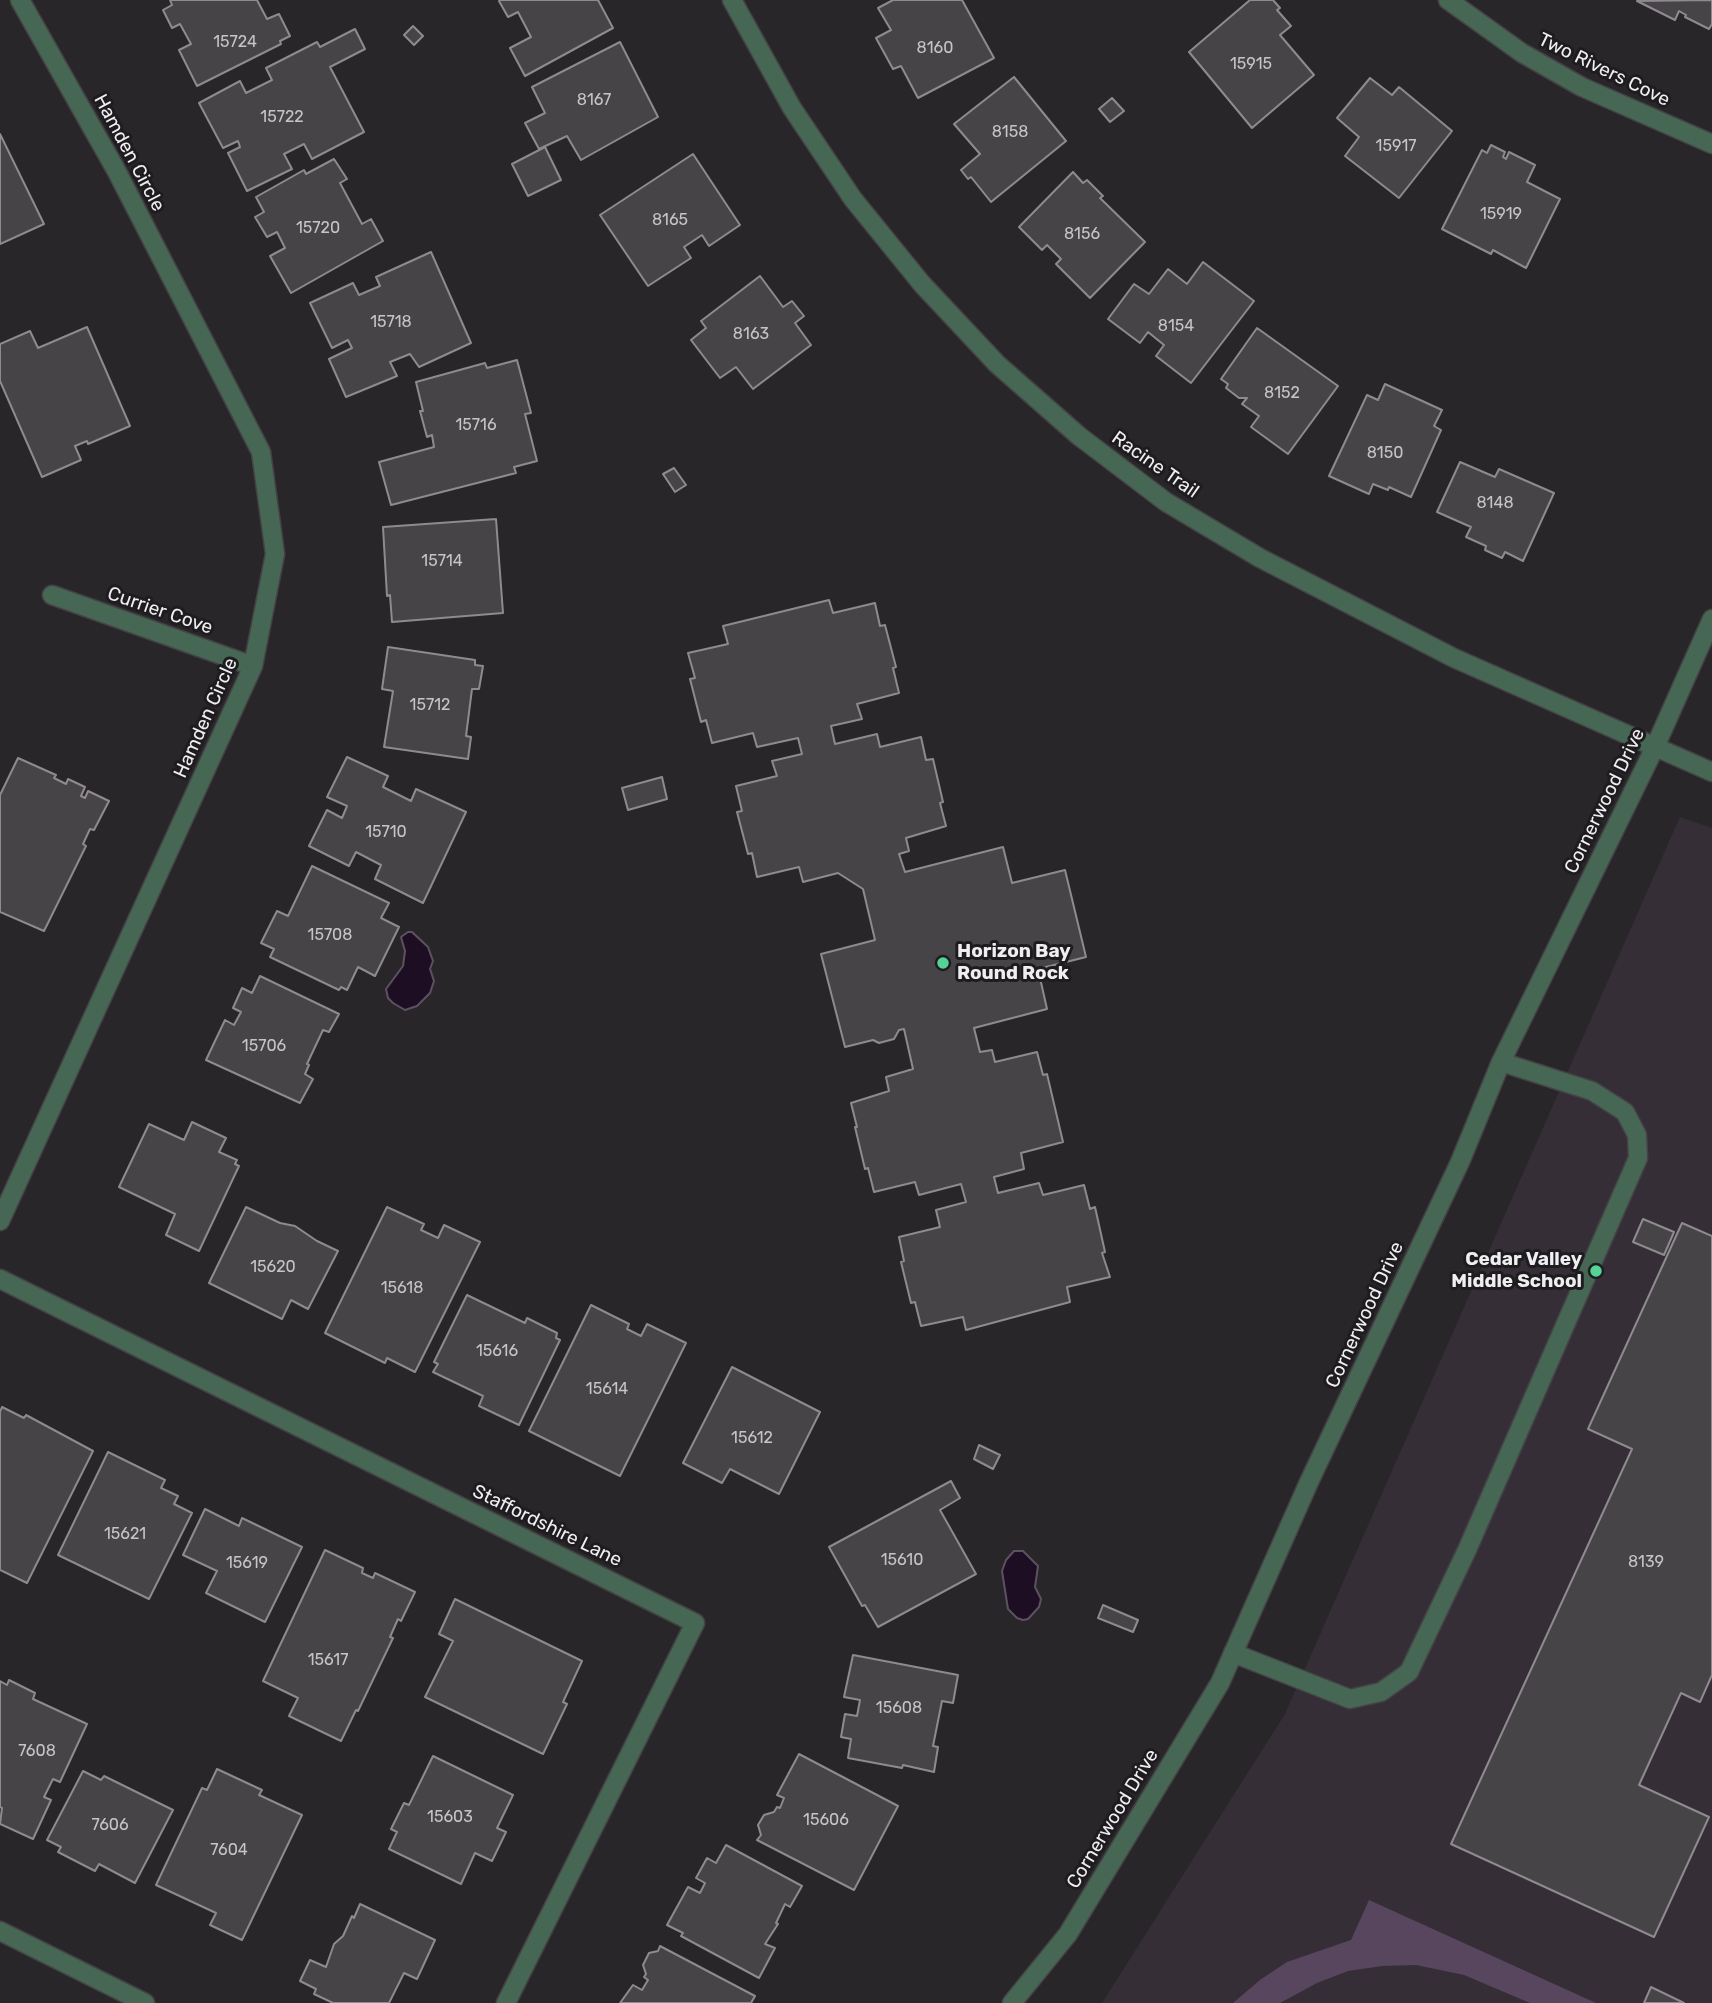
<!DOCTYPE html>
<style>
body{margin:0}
canvas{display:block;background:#29262a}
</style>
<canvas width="1712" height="2003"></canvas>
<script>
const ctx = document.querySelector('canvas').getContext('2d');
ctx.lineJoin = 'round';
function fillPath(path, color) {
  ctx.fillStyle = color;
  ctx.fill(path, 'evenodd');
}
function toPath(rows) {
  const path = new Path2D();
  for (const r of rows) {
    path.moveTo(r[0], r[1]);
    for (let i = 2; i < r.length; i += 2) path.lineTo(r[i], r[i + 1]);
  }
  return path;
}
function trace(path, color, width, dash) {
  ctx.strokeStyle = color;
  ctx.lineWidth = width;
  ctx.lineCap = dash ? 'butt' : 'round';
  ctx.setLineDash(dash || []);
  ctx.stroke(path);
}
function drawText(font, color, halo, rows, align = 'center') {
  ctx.font = font + ' Rubik,sans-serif';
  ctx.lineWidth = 6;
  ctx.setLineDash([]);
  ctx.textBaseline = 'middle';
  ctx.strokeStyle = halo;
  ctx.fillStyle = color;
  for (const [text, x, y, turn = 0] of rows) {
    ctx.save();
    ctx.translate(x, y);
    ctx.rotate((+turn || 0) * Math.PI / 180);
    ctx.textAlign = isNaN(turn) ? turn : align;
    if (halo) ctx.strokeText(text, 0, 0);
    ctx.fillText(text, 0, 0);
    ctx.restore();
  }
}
fillPath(toPath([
 [1680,817,1712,828,1712,2003,1102,2003,1285,1714]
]), '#352e37');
fillPath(toPath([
 [1369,1900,1596,2003,1530,2003,1464,1975,1416,1965,1382,1966,1348,1971,1317,1983,1280,2003,1233,2003,1260,1980,1287,1962,1351,1940]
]), '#58465e');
const water = toPath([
 [408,932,412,932,428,947,433,961,430,969,434,981,430,993,417,1006,405,1010,393,1003,388,998,386,989,403,966,405,951,401,937,408,932],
 [1014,1551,1023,1551,1038,1566,1035,1587,1041,1599,1039,1607,1028,1619,1023,1620,1017,1618,1008,1609,1002,1571,1006,1560,1014,1551]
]);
fillPath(water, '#1e0e24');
trace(water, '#5d5161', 2);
const building = toPath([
 [170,0,257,0,267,19,279,14,290,36,280,41,281,44,197,86,179,50,191,44,180,24,172,28,163,10,172,5,170,0],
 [501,0,598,0,613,28,525,76,510,48,531,37,518,12,508,17,499,1,501,0],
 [893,0,962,0,994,58,918,98,901,66,893,69,876,38,891,30,878,8,893,0],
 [1250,0,1273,0,1280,8,1277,10,1291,26,1280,35,1314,75,1252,128,1189,52,1250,0],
 [1712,0,1712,24,1709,29,1685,17,1686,15,1679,11,1675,20,1637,1,1712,0],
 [413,26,423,36,414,45,404,35,413,26],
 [355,29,365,49,330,67,364,132,312,159,304,144,284,154,292,169,247,191,228,153,240,147,238,141,223,148,199,103,240,81,246,93,272,80,266,68,317,42,320,47,355,29],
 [620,42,658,117,581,160,567,136,539,149,525,123,545,113,532,87,620,42],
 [1014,77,1066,141,991,202,971,177,968,179,961,170,980,154,954,124,1014,77],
 [1370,78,1392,95,1399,87,1452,131,1399,198,1345,156,1359,137,1337,118,1370,78],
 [1112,98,1124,111,1110,122,1099,109,1112,98],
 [0,134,44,224,0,244,0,134],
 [1491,145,1505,152,1503,157,1506,159,1509,152,1535,165,1527,182,1560,199,1526,268,1493,250,1491,254,1442,229,1482,150,1487,153,1491,145],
 [545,147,561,180,528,196,512,164,545,147],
 [693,154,740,225,709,246,702,235,684,247,691,258,648,286,600,215,693,154],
 [334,159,347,179,340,183,362,224,371,219,383,241,291,293,270,256,285,248,277,232,267,237,255,217,264,212,256,197,304,170,306,174,334,159],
 [1073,172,1083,183,1087,180,1103,196,1100,198,1145,242,1090,298,1056,264,1061,259,1047,245,1042,250,1019,227,1073,172],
 [431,252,471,343,419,367,410,354,390,362,397,376,346,397,329,359,352,348,348,340,332,348,310,303,353,283,359,295,380,286,376,277,431,252],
 [1203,262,1254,301,1191,383,1156,356,1164,345,1148,332,1140,343,1108,319,1134,284,1149,294,1168,269,1187,284,1203,262],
 [760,276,783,307,792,301,804,316,795,323,811,345,753,389,736,367,720,378,691,340,706,328,701,321,760,276],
 [87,327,130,426,88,444,87,441,75,446,81,460,42,477,0,381,0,344,30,331,38,348,87,327],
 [1257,328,1338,386,1288,454,1251,427,1259,416,1242,404,1247,398,1239,398,1226,388,1228,384,1221,379,1257,328],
 [517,360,531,413,525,414,537,461,514,467,516,473,391,505,379,462,434,447,432,435,427,437,420,411,423,411,416,382,485,363,487,368,517,360],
 [1385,384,1442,410,1434,426,1441,430,1411,497,1389,487,1388,490,1373,484,1369,494,1329,476,1367,395,1378,400,1385,384],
 [1460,462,1495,477,1499,469,1554,493,1523,561,1505,552,1502,558,1485,550,1486,546,1466,537,1471,527,1437,512,1460,462],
 [674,468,686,485,675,492,663,474,674,468],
 [496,519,503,613,392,622,390,595,387,596,383,527,496,519],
 [829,600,833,613,875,603,880,626,885,625,896,667,893,668,899,693,857,704,862,719,831,726,835,744,877,734,880,747,921,737,926,760,933,759,943,802,940,803,946,826,906,838,909,851,899,854,905,872,1003,847,1012,883,1065,870,1086,957,1038,969,1047,1009,974,1028,980,1052,992,1050,995,1062,1037,1052,1043,1075,1047,1074,1063,1142,1021,1153,1024,1169,994,1177,998,1193,1039,1183,1043,1195,1084,1185,1090,1209,1095,1207,1105,1252,1102,1253,1110,1277,1067,1287,1070,1302,966,1330,963,1317,921,1326,915,1302,911,1303,901,1262,904,1261,899,1237,940,1227,936,1210,966,1202,961,1184,919,1195,915,1182,874,1192,868,1168,865,1169,855,1127,857,1127,851,1103,889,1091,886,1077,913,1069,904,1029,899,1030,894,1039,879,1043,873,1040,845,1047,821,954,875,940,863,889,838,873,803,882,799,867,757,877,752,853,748,854,737,812,742,811,736,786,777,776,772,761,802,754,798,738,757,747,753,733,712,743,706,720,701,722,690,679,695,678,688,653,728,644,723,626,829,600],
 [388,647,475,660,475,665,483,666,479,689,472,689,466,736,471,737,468,759,384,747,393,691,382,689,388,647],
 [347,757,388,776,383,787,411,801,416,789,466,812,423,903,375,879,381,865,356,852,349,866,309,846,327,810,342,818,347,806,327,797,347,757],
 [18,758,56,775,54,778,66,784,68,779,85,787,81,796,85,798,88,791,109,801,94,830,90,829,83,844,86,846,44,931,0,912,0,795,18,758],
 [662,777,667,799,628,810,622,788,662,777],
 [312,866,389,903,381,918,399,927,375,976,358,967,347,990,341,987,339,990,270,957,274,949,261,943,277,911,288,916,312,866],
 [260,976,339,1014,329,1032,323,1030,307,1064,309,1065,305,1074,313,1079,300,1103,206,1060,225,1020,234,1025,241,1012,233,1008,242,988,252,993,260,976],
 [192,1122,226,1138,219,1152,237,1160,235,1164,239,1166,199,1251,166,1235,175,1214,119,1187,149,1124,184,1140,192,1122],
 [246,1207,280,1223,295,1226,317,1241,338,1251,308,1309,291,1300,282,1319,209,1283,246,1207],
 [387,1207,424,1224,421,1230,438,1238,444,1225,480,1242,415,1372,387,1358,385,1363,325,1333,387,1207],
 [1643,1219,1674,1232,1664,1255,1633,1242,1643,1219],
 [1682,1223,1712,1236,1712,1675,1700,1702,1681,1693,1639,1785,1709,1817,1654,1937,1451,1844,1632,1449,1588,1429,1682,1223],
 [467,1295,525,1323,527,1318,557,1333,556,1338,560,1340,519,1425,479,1406,483,1396,433,1372,438,1364,434,1362,467,1295],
 [591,1305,629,1324,627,1329,641,1336,647,1324,686,1343,620,1476,529,1431,591,1305],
 [732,1367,820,1412,779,1494,730,1469,722,1483,683,1463,732,1367],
 [2,1407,24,1418,26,1415,93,1451,27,1583,0,1570,0,1412,2,1407],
 [979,1445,1000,1455,993,1469,974,1459,979,1445],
 [108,1452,165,1480,161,1488,178,1496,174,1504,192,1513,149,1599,58,1555,108,1452],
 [951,1481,960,1498,940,1510,976,1574,878,1627,865,1605,862,1606,829,1547,951,1481],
 [205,1509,239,1526,242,1518,302,1547,265,1622,206,1593,217,1571,183,1555,205,1509],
 [325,1550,363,1568,362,1573,373,1578,375,1573,415,1592,401,1621,398,1619,390,1637,393,1638,358,1711,356,1710,341,1741,289,1716,298,1698,263,1681,325,1550],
 [455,1599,582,1661,563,1702,567,1704,543,1754,425,1697,453,1641,439,1634,455,1599],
 [1103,1605,1138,1620,1133,1632,1098,1618,1103,1605],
 [853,1655,958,1675,953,1703,942,1701,933,1746,938,1747,934,1772,903,1765,902,1768,848,1758,851,1739,841,1737,845,1714,857,1716,860,1700,844,1697,853,1655],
 [9,1680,35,1693,33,1699,87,1724,60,1782,53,1779,44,1797,51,1800,33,1839,0,1824,2,1808,0,1807,0,1681,7,1685,9,1680],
 [799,1754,898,1806,854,1890,757,1840,761,1835,758,1825,764,1815,774,1812,777,1807,780,1808,784,1798,777,1795,799,1754],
 [433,1756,513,1795,497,1828,506,1832,492,1861,475,1853,461,1884,389,1849,397,1832,391,1829,404,1803,409,1805,433,1756],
 [217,1769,262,1790,259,1795,302,1815,242,1940,210,1925,216,1913,156,1885,202,1788,207,1790,217,1769],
 [83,1771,101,1780,104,1776,173,1810,135,1883,99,1864,95,1871,58,1852,61,1847,47,1840,83,1771],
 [726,1845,802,1886,790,1907,785,1904,776,1923,778,1924,765,1944,775,1948,759,1978,681,1936,683,1933,667,1925,688,1887,700,1893,705,1883,696,1878,707,1858,716,1863,726,1845],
 [360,1904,435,1940,417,1979,404,1973,389,2003,333,2003,314,1994,316,1989,300,1981,310,1960,326,1967,334,1944,343,1936,352,1916,354,1918,360,1904],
 [660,1946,755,1996,751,2003,620,2003,633,1985,642,1990,648,1980,644,1977,646,1974,643,1965,649,1953,658,1951,660,1946],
 [1651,1987,1684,2003,1644,2003,1651,1987]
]);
fillPath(building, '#474448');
trace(building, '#8e8a8f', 2);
const lane = toPath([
 [1233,1653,1350,1699,1381,1692,1409,1672,1467,1550,1638,1158,1637,1135,1625,1112,1592,1091,1501,1062]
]);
const street = toPath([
 [732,0,792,108,853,199,922,284,997,364,1079,436,1166,502,1260,558,1454,658,1712,772],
 [1448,0,1522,53,1582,87,1712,144],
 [52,595,253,666],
 [0,1221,253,666,275,554,261,452,116,170,20,0],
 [0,1279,695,1623,506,2003],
 [0,1931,145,2003],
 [1012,2003,1068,1934,1220,1683,1309,1482,1460,1162,1501,1062,1655,747,1712,619]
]);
trace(lane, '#454246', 21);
trace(street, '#454246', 21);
trace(lane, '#466754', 18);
trace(street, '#466754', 18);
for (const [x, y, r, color] of [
 [943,963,7,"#54d395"],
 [1596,1271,7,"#54d395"]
]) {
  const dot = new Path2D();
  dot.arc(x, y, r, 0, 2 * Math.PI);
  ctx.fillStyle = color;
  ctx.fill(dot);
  trace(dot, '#1f1c20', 2.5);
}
drawText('16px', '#c5c4c6', null, [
 ["15724",235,42],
 ["8160",935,48],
 ["15915",1251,64],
 ["8167",594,100],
 ["15722",282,117],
 ["8158",1010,132],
 ["15917",1396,146],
 ["15919",1501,214],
 ["8165",670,220],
 ["15720",318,228],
 ["8156",1082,234],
 ["15718",391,322],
 ["8154",1176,326],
 ["8163",751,334],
 ["8152",1282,393],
 ["15716",476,425],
 ["8150",1385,453],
 ["8148",1495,503],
 ["15714",442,561],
 ["15712",430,705],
 ["15710",386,832],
 ["15708",330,935],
 ["15706",264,1046],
 ["15620",273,1267],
 ["15618",402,1288],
 ["15616",497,1351],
 ["15614",607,1389],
 ["15612",752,1438],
 ["15621",125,1534],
 ["15610",902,1560],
 ["8139",1646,1562],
 ["15619",247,1563],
 ["15617",328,1660],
 ["15608",899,1708],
 ["7608",37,1751],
 ["15603",450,1817],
 ["15606",826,1820],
 ["7606",110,1825],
 ["7604",229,1850]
]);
drawText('19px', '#efeef0', '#1f1c20', [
 ["Two Rivers Cove",1604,70,26],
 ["Hamden Circle",129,153,62],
 ["Racine Trail",1155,465,35],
 ["Currier Cove",160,611,19],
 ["Hamden Circle",206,718,-66],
 ["Cornerwood Drive",1605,801,-64],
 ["Cornerwood Drive",1365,1315,-65],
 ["Staffordshire Lane",547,1526,26],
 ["Cornerwood Drive",1113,1819,-59]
]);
drawText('bold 19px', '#efeef0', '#1f1c20', [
 ["Horizon Bay",957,952],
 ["Round Rock",957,974],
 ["Cedar Valley",1582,1260,"right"],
 ["Middle School",1582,1282,"right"]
], 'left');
</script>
